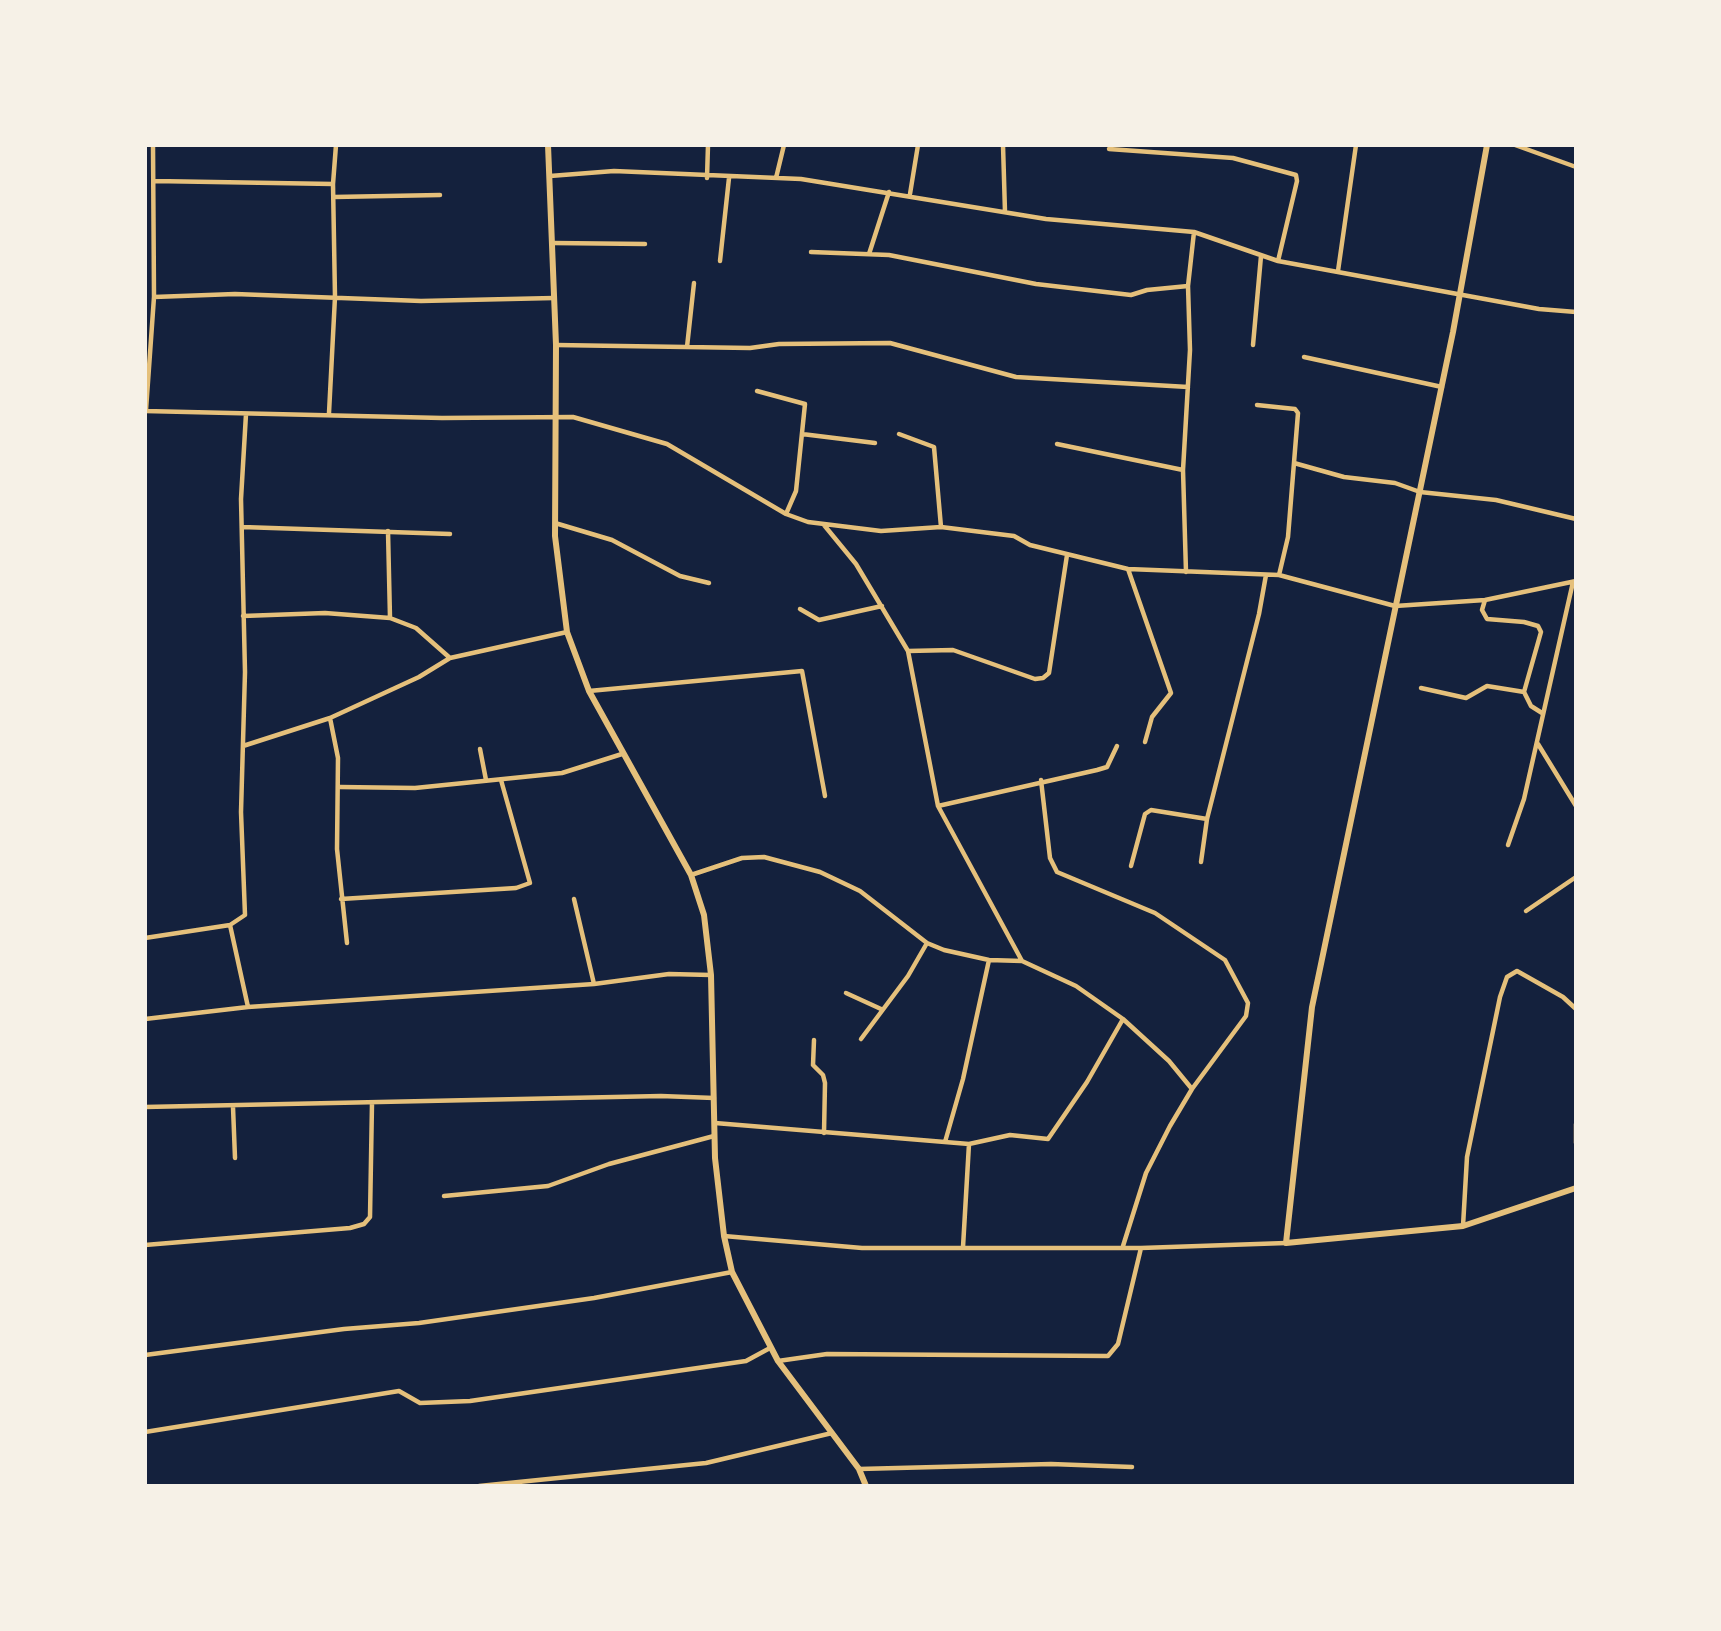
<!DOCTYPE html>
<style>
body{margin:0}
#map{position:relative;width:1721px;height:1631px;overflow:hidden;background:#14213d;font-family:"Playfair Display",serif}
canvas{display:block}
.frame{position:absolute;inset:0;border:147px solid #f6f1e7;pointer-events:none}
</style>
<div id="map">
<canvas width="1721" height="1631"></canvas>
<div class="frame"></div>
</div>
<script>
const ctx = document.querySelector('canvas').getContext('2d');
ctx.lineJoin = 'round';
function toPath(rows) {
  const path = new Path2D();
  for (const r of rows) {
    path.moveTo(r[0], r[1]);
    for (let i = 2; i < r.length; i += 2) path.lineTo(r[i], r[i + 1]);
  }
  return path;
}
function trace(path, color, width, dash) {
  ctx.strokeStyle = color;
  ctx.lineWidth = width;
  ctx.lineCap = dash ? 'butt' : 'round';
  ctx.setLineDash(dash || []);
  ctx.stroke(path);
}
trace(toPath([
 [1003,145,1005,212],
 [1515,145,1576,167],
 [1109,149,1233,158,1296,175,1297,181,1278,261],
 [550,176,614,171,801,179,1046,219,1194,232,1278,261,1539,309,1576,312],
 [707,178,708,145],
 [776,178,784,145],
 [154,181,333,184],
 [910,194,918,145],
 [334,197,440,195],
 [553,243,645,244],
 [811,252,889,255,1036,284,1131,295,1147,290,1188,286],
 [869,254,889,192],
 [720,261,729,178],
 [1338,271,1356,145],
 [154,297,235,294,421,301,554,298],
 [556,345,750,348,779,344,890,343,1016,377,1188,387],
 [1253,345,1261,256],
 [687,347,694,283],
 [1304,357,1442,387],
 [757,391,805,404,796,491,786,514],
 [1257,405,1295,409,1298,413,1288,537,1279,575],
 [146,410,154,297,153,145],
 [145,411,442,418,573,417,667,444,786,514,808,522,881,531,941,527,1014,536,1030,545,1128,569,1279,575,1395,606,1485,600,1576,581],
 [329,413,335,297,333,184,336,145],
 [802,434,875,443],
 [899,434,934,447,941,527],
 [1057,444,1183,470],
 [1294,463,1344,477,1395,483,1420,492,1496,500,1576,519],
 [555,523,612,540,680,576,709,583],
 [824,525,856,564,908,651,953,650,1035,679,1043,678,1049,673,1067,555],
 [242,527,450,534],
 [388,531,390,618],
 [1128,569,1171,693,1152,717,1145,742],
 [1186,572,1183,470,1190,350,1188,286,1194,232],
 [1485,600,1482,610,1487,619,1524,622,1538,626,1541,632,1524,692],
 [800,609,819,620,882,606],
 [243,616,325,613,390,618,416,628,450,658],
 [908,651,938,806,1022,961,1076,986,1123,1019,1169,1061,1192,1089],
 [1421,688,1466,698,1487,686,1518,691,1524,692,1531,706,1542,713],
 [589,691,802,671,825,796],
 [330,718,338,758,337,849,347,943],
 [1538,744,1576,806],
 [243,746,330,718,419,677,450,658,567,632],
 [480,749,486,780],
 [1041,780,1050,858,1057,872,1155,913,1225,960,1248,1003,1246,1016,1192,1089,1170,1126,1146,1173,1123,1246],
 [340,787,415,788,562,773,622,754],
 [938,806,1097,770,1107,767,1117,746],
 [1508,845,1524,799,1573,582],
 [1201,862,1207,819,1259,614,1266,575],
 [1131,866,1145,814,1151,810,1207,819],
 [691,875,742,858,764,857,820,872,860,891,927,943,944,950,989,960,1022,961],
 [341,899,516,888,530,883,501,780],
 [574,899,594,984],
 [1526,911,1576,877],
 [230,925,248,1007],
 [145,938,230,925,245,915,241,812,245,672,241,499,246,414],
 [846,993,881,1009],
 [145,1019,248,1007,594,984,669,974,711,975],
 [861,1039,908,976,927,943],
 [814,1040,813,1065,823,1075,825,1083,824,1133],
 [145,1107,661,1096,714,1098],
 [233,1107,235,1158],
 [715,1123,969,1144,1010,1135,1048,1139,1087,1082,1123,1019],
 [1576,1124,1576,1143],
 [945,1142,963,1079,989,960],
 [444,1196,548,1186,609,1164,714,1136],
 [1463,1226,1467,1157,1500,997,1507,977,1517,971,1563,997,1576,1009],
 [724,1236,862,1248,1141,1248,1286,1243],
 [145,1245,350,1228,364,1224,370,1217,372,1103],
 [963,1247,969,1144],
 [145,1355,344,1329,419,1323,594,1298,732,1272],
 [778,1361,827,1354,1108,1356,1118,1344,1141,1248],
 [145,1432,399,1391,420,1403,470,1401,746,1361,770,1348],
 [859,1469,1051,1464,1132,1467],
 [479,1486,706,1463,832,1433]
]), '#e5c07b', 4.5);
trace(toPath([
 [548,145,556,345,555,536,567,632,589,691,691,875,704,915,711,975,715,1158,724,1236,732,1272,778,1361,859,1469,866,1486],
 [1487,145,1453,332,1312,1007,1286,1243,1463,1226,1576,1188]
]), '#e5c07b', 6);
</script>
